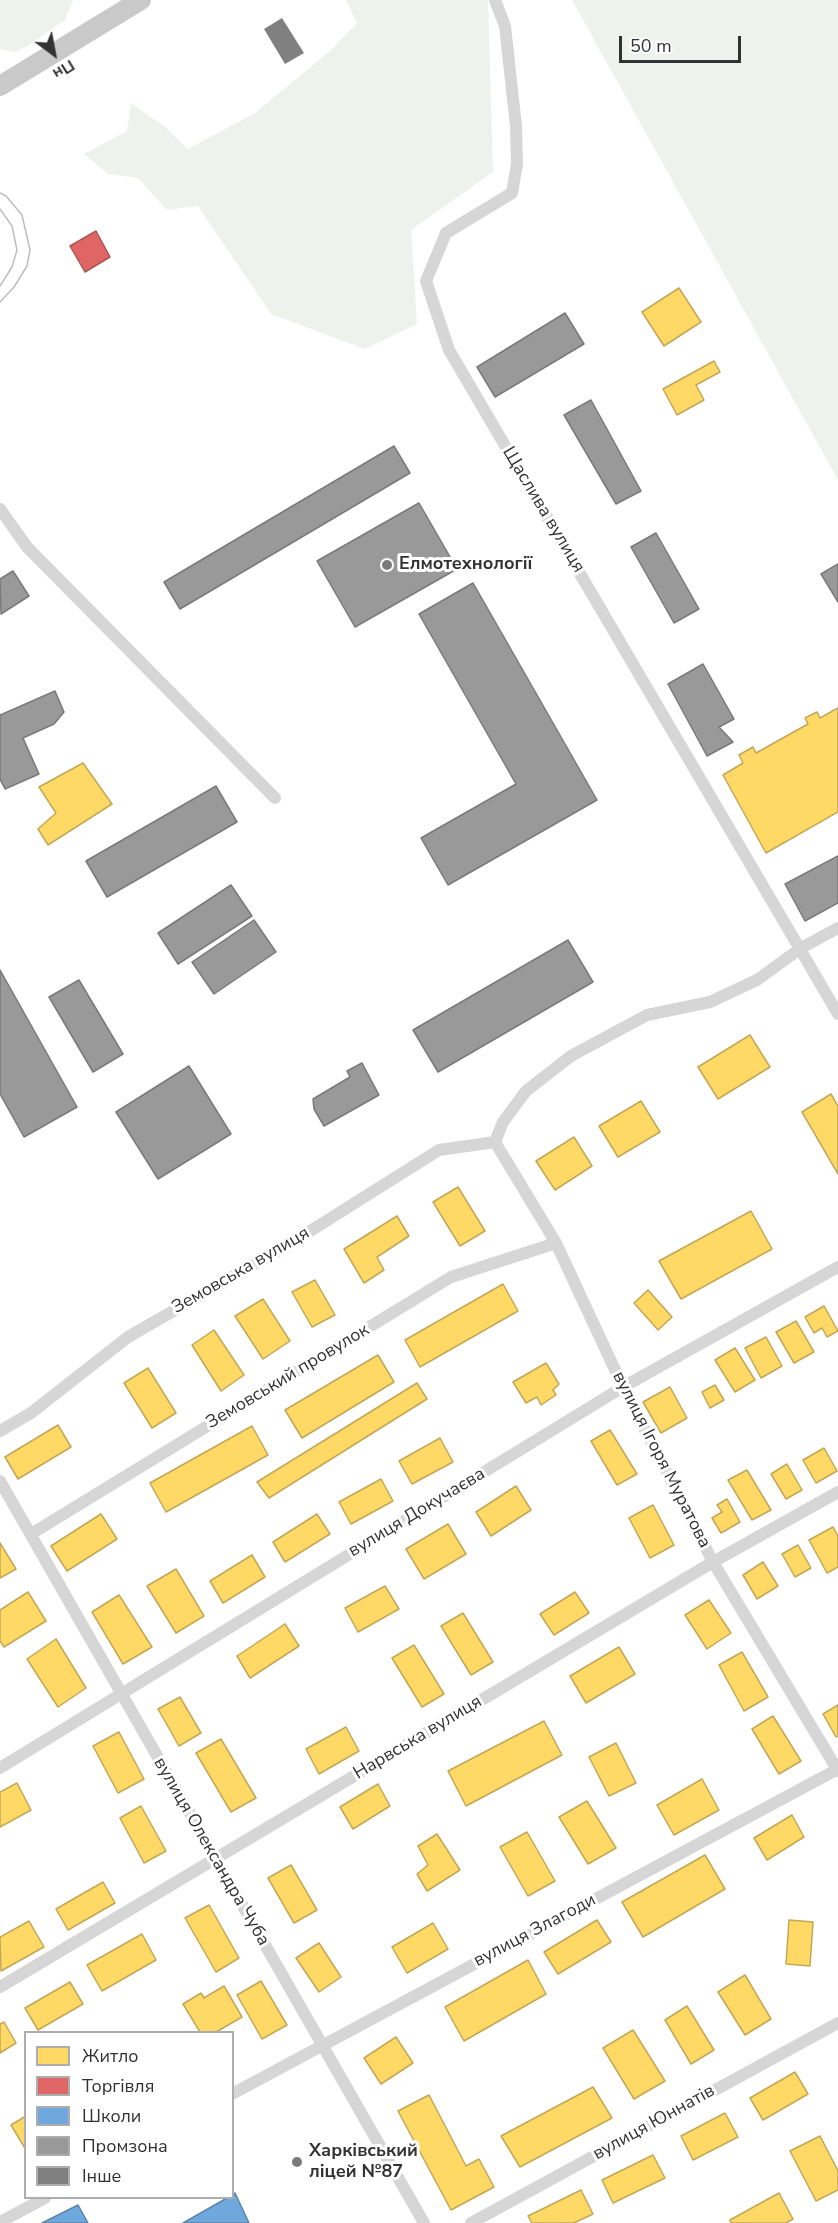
<!DOCTYPE html>
<meta charset="utf-8">
<style>
body{margin:0}
#map{position:relative;width:838px;height:2223px;overflow:hidden;background:#fff;font-family:"Nunito Sans",sans-serif}
canvas{display:block}
.legend{position:absolute;left:24px;top:2031px;width:210px;height:168px;box-sizing:border-box;background:#fff;border:2px solid #adadad;margin:0;padding:8px 10px;list-style:none;font-size:18px;color:#323232}
.legend li{display:flex;align-items:center;gap:12px;height:30px}
.legend b{width:30px;border:2px solid #adadad}
.north{position:absolute;left:24px;top:24px;width:60px;height:60px;-webkit-text-stroke:4px #fff;paint-order:stroke;rotate:148deg;font-size:16px;font-weight:700;line-height:24px;text-align:center;color:#323232}
.north::after{content:'';display:block;margin:auto;width:21px;height:27px;background:#323232;clip-path:polygon(50% 0,100% 100%,50% 72%,0 100%)}
.scale{position:absolute;left:619px;top:36px;width:122px;height:27px;box-sizing:border-box;border:3px solid #323232;border-top:0;padding-left:8px;font-size:18px;line-height:21px;white-space:nowrap;color:#323232;-webkit-text-stroke:4px #fff;paint-order:stroke}
</style>
<div id="map">
<canvas width="838" height="2223"></canvas>
<ul class="legend">
<li><b style="height:16px;background:#ffd966"></b>Житло</li>
<li><b style="height:16px;background:#e06666"></b>Торгівля</li>
<li><b style="height:16px;background:#6fa8dc"></b>Школи</li>
<li><b style="height:16px;background:#999"></b>Промзона</li>
<li><b style="height:16px;background:#808080"></b>Інше</li>
</ul>
<div class="north">Пн</div>
<div class="scale">50 m</div>
</div>
<script>
const ctx = document.querySelector('canvas').getContext('2d');
ctx.lineJoin = 'round';
function fillPath(path, color) {
  ctx.fillStyle = color;
  ctx.fill(path, 'evenodd');
}
function toPath(rows) {
  const path = new Path2D();
  for (const r of rows) {
    path.moveTo(r[0], r[1]);
    for (let i = 2; i < r.length; i += 2) path.lineTo(r[i], r[i + 1]);
  }
  return path;
}
function trace(path, color, width, dash) {
  ctx.strokeStyle = color;
  ctx.lineWidth = width;
  ctx.lineCap = dash ? 'butt' : 'round';
  ctx.setLineDash(dash || []);
  ctx.stroke(path);
}
function drawText(font, color, halo, rows, align = 'center') {
  ctx.font = font + ' "Nunito Sans",sans-serif';
  ctx.lineWidth = 6;
  ctx.setLineDash([]);
  ctx.textBaseline = 'middle';
  ctx.strokeStyle = halo;
  ctx.fillStyle = color;
  for (const [text, x, y, turn = 0] of rows) {
    ctx.save();
    ctx.translate(x, y);
    ctx.rotate((+turn || 0) * Math.PI / 180);
    ctx.textAlign = isNaN(turn) ? turn : align;
    if (halo) ctx.strokeText(text, 0, 0);
    ctx.fillText(text, 0, 0);
    ctx.restore();
  }
}
fillPath(toPath([
 [0,0,73,0,65,20,26,47,14,52,0,49],
 [346,0,488,0,493,172,411,230,417,324,365,349,271,314,198,206,167,210,138,178,108,174,84,154,127,131,131,103,164,126,188,149,255,113,330,51,357,23],
 [572,0,838,0,838,480,713,254]
]), '#eff2ec');
const homes = toPath([
 [679,288,701,322,664,346,642,312,679,288],
 [714,361,720,372,696,385,704,400,677,415,663,389,714,361],
 [838,708,838,812,766,853,723,775,743,763,739,755,753,747,756,753,808,724,805,718,817,712,820,718,838,708],
 [83,763,112,804,48,845,38,829,56,813,39,787,83,763],
 [750,1035,770,1067,718,1099,698,1067,750,1035],
 [831,1094,838,1106,838,1174,802,1112,831,1094],
 [641,1101,660,1132,618,1157,599,1126,641,1101],
 [574,1137,592,1166,555,1190,536,1161,574,1137],
 [458,1187,485,1231,460,1246,433,1202,458,1187],
 [751,1211,772,1249,681,1299,659,1261,751,1211],
 [397,1216,409,1236,377,1257,384,1270,364,1283,344,1249,397,1216],
 [315,1280,335,1315,312,1327,292,1292,315,1280],
 [503,1284,518,1311,420,1367,405,1340,503,1284],
 [648,1290,672,1317,658,1330,634,1303,648,1290],
 [263,1299,290,1341,263,1359,235,1316,263,1299],
 [824,1306,838,1331,827,1337,822,1328,814,1333,805,1317,824,1306],
 [796,1321,814,1352,794,1363,776,1332,796,1321],
 [214,1330,244,1375,221,1391,192,1345,214,1330],
 [766,1337,782,1366,761,1378,745,1348,766,1337],
 [735,1348,755,1380,735,1392,715,1360,735,1348],
 [378,1355,394,1382,302,1438,285,1410,378,1355],
 [546,1363,559,1384,553,1390,556,1395,541,1405,537,1397,526,1403,513,1382,546,1363],
 [148,1368,176,1413,152,1428,124,1383,148,1368],
 [417,1383,427,1399,269,1498,257,1482,417,1383],
 [715,1385,724,1400,710,1408,702,1392,715,1385],
 [670,1387,687,1418,661,1433,643,1402,670,1387],
 [58,1425,71,1447,18,1479,5,1457,58,1425],
 [252,1426,268,1455,166,1512,150,1483,252,1426],
 [610,1430,637,1474,617,1485,591,1441,610,1430],
 [440,1438,453,1462,412,1484,399,1461,440,1438],
 [824,1448,837,1471,816,1483,803,1460,824,1448],
 [787,1464,802,1490,786,1499,771,1474,787,1464],
 [747,1470,771,1510,752,1520,728,1480,747,1470],
 [381,1479,393,1501,351,1524,339,1502,381,1479],
 [516,1486,531,1510,491,1536,476,1512,516,1486],
 [727,1499,740,1522,721,1533,712,1518,722,1512,717,1505,727,1499],
 [653,1505,674,1545,650,1558,629,1518,653,1505],
 [101,1514,117,1539,67,1571,51,1546,101,1514],
 [317,1514,330,1534,285,1562,273,1542,317,1514],
 [448,1524,466,1554,424,1579,406,1549,448,1524],
 [833,1527,838,1536,838,1567,827,1573,809,1540,833,1527],
 [0,1543,16,1569,0,1578,0,1543],
 [798,1545,811,1568,795,1577,782,1554,798,1545],
 [252,1555,265,1577,223,1603,210,1581,252,1555],
 [763,1562,778,1586,757,1599,743,1575,763,1562],
 [176,1569,204,1616,176,1633,147,1586,176,1569],
 [385,1586,399,1609,358,1632,345,1608,385,1586],
 [28,1592,46,1621,4,1647,0,1641,0,1610,28,1592],
 [575,1592,589,1613,554,1635,540,1614,575,1592],
 [119,1595,152,1647,123,1664,92,1612,119,1595],
 [709,1600,731,1633,707,1649,685,1615,709,1600],
 [463,1613,493,1662,471,1675,441,1626,463,1613],
 [285,1624,299,1646,250,1678,237,1656,285,1624],
 [56,1639,86,1688,58,1707,27,1659,56,1639],
 [414,1645,444,1694,422,1707,392,1658,414,1645],
 [619,1647,635,1674,586,1703,570,1676,619,1647],
 [742,1652,768,1697,744,1711,719,1665,742,1652],
 [180,1697,201,1733,179,1746,158,1709,180,1697],
 [838,1705,838,1736,836,1737,823,1714,838,1705],
 [773,1716,801,1761,779,1774,752,1729,773,1716],
 [544,1721,562,1755,466,1806,448,1771,544,1721],
 [346,1727,359,1751,319,1774,306,1749,346,1727],
 [119,1732,144,1779,118,1793,93,1746,119,1732],
 [221,1739,256,1798,231,1812,196,1753,221,1739],
 [616,1743,636,1783,609,1796,589,1757,616,1743],
 [702,1779,719,1810,674,1835,657,1805,702,1779],
 [17,1783,31,1810,0,1827,0,1792,17,1783],
 [378,1784,390,1806,353,1829,340,1807,378,1784],
 [587,1801,616,1848,588,1864,559,1817,587,1801],
 [141,1806,166,1851,144,1863,120,1818,141,1806],
 [792,1815,804,1837,767,1860,754,1838,792,1815],
 [527,1832,555,1881,528,1896,500,1847,527,1832],
 [437,1834,460,1870,427,1891,417,1874,428,1865,418,1846,437,1834],
 [705,1855,725,1889,643,1937,622,1902,705,1855],
 [291,1865,317,1910,294,1923,268,1878,291,1865],
 [103,1882,115,1903,68,1930,56,1909,103,1882],
 [209,1905,239,1958,216,1972,185,1918,209,1905],
 [597,1920,611,1942,558,1974,544,1952,597,1920],
 [789,1920,813,1922,810,1966,786,1964,789,1920],
 [29,1921,44,1947,1,1971,0,1937,29,1921],
 [433,1923,448,1949,407,1973,392,1947,433,1923],
 [142,1934,156,1960,102,1991,87,1965,142,1934],
 [319,1943,341,1977,319,1992,296,1958,319,1943],
 [528,1960,546,1994,464,2041,445,2007,528,1960],
 [745,1975,771,2019,745,2035,718,1992,745,1975],
 [261,1981,287,2025,262,2039,237,1995,261,1981],
 [70,1982,83,2004,38,2030,25,2008,70,1982],
 [224,1986,242,2017,216,2032,200,2032,183,2004,201,1993,204,1998,224,1986],
 [687,2006,714,2050,691,2064,665,2020,687,2006],
 [4,2022,16,2043,0,2053,0,2024,4,2022],
 [633,2030,665,2081,634,2099,603,2048,633,2030],
 [396,2037,413,2063,381,2084,364,2058,396,2037],
 [795,2072,808,2094,763,2120,750,2098,795,2072],
 [593,2087,612,2118,520,2167,501,2136,593,2087],
 [429,2095,466,2166,479,2159,494,2187,451,2210,398,2111,429,2095],
 [725,2113,738,2137,693,2160,681,2136,725,2113],
 [26,2116,26,2150,11,2125,26,2116],
 [820,2136,838,2171,838,2190,816,2201,790,2151,820,2136],
 [653,2155,665,2178,613,2203,602,2180,653,2155],
 [581,2190,593,2214,574,2223,532,2223,528,2216,581,2190],
 [779,2193,793,2219,786,2223,731,2223,730,2220,779,2193]
]);
fillPath(homes, '#ffd966');
trace(homes, '#c2a756', 1.5);
const shops = toPath([
 [96,231,110,257,85,272,70,246,96,231]
]);
fillPath(shops, '#e06666');
trace(shops, '#ac5656', 1.5);
const schools = toPath([
 [235,2193,249,2223,183,2223,227,2198,232,2198,235,2193],
 [78,2205,88,2223,42,2223,78,2205]
]);
fillPath(schools, '#6fa8dc');
trace(schools, '#5d85a9', 1.5);
const industry = toPath([
 [565,313,584,344,495,397,477,367,565,313],
 [591,400,641,491,616,504,564,415,591,400],
 [394,446,410,473,180,609,164,582,394,446],
 [419,503,457,569,355,627,317,561,419,503],
 [656,533,699,609,674,623,631,547,656,533],
 [838,564,838,602,821,574,838,564],
 [13,571,29,596,1,614,0,579,13,571],
 [473,583,597,800,448,885,421,838,516,784,419,614,473,583],
 [703,664,734,719,719,727,733,742,707,756,668,684,703,664],
 [55,691,64,712,54,724,23,738,39,774,5,789,0,779,0,715,55,691],
 [216,786,237,822,107,897,86,861,216,786],
 [838,856,838,903,805,921,785,884,838,856],
 [231,885,252,916,178,964,158,933,231,885],
 [254,920,276,952,214,994,192,962,254,920],
 [568,940,593,982,438,1072,413,1030,568,940],
 [0,970,77,1107,24,1137,0,1094,0,970],
 [79,980,123,1054,93,1072,49,997,79,980],
 [362,1063,379,1095,324,1126,314,1109,313,1099,350,1077,347,1071,362,1063],
 [189,1066,231,1134,158,1179,116,1112,189,1066]
]);
fillPath(industry, '#999');
trace(industry, '#7a7a7a', 1.5);
fillPath(toPath([
 [282,18,304,53,285,64,264,29]
]), '#808080');
trace(toPath([
 [495,0,505,26,516,126,517,164,512,193,446,233,426,281,449,350,838,1014],
 [0,509,27,547,275,798],
 [495,1142,556,1243,623,1387,713,1562,838,1771],
 [495,1142,503,1122,526,1091,571,1056,647,1015,710,1002,757,980,801,948,838,928],
 [0,1431,31,1413,128,1337,288,1245,439,1150,495,1142],
 [0,1481,424,2223],
 [31,1534,451,1277,556,1243],
 [0,1768,623,1387,838,1267],
 [0,1987,713,1562,838,1492],
 [232,2094,838,1769],
 [0,2222,45,2198],
 [471,2223,838,2023]
]), '#d6d6d6', 12);
trace(toPath([
 [0,86,141,0]
]), '#c9c9c9', 20);
trace(toPath([
 [0,193,6,196,22,215,30,250,27,266,14,287,0,302],
 [0,209,12,226,17,250,12,267,0,286]
]), '#bebebe', 1.5);
for (const [x, y, r, color] of [
 [387,565,6,"#7a7a7a"],
 [297,2162,6,"#7a7a7a"]
]) {
  const dot = new Path2D();
  dot.arc(x, y, r, 0, 2 * Math.PI);
  ctx.fillStyle = color;
  ctx.fill(dot);
  trace(dot, '#fff', 2);
}
drawText('18px', '#323232', '#fff', [
 ["Щаслива вулиця",543,510,59],
 ["Земовська вулиця",241,1271,-30],
 ["Земовський провулок",288,1377,-31],
 ["вулиця Ігоря Муратова",661,1460,63],
 ["вулиця Докучаєва",417,1513,-31],
 ["Нарвська вулиця",418,1738,-31],
 ["вулиця Олександра Чуба",211,1852,60],
 ["вулиця Злагоди",535,1931,-28],
 ["вулиця Юннатів",654,2123,-29]
]);
drawText('bold 18px', '#323232', '#fff', [
 ["Елмотехнології",399,565],
 ["Харківський",309,2152],
 ["ліцей №87",309,2173]
], 'left');
</script>
